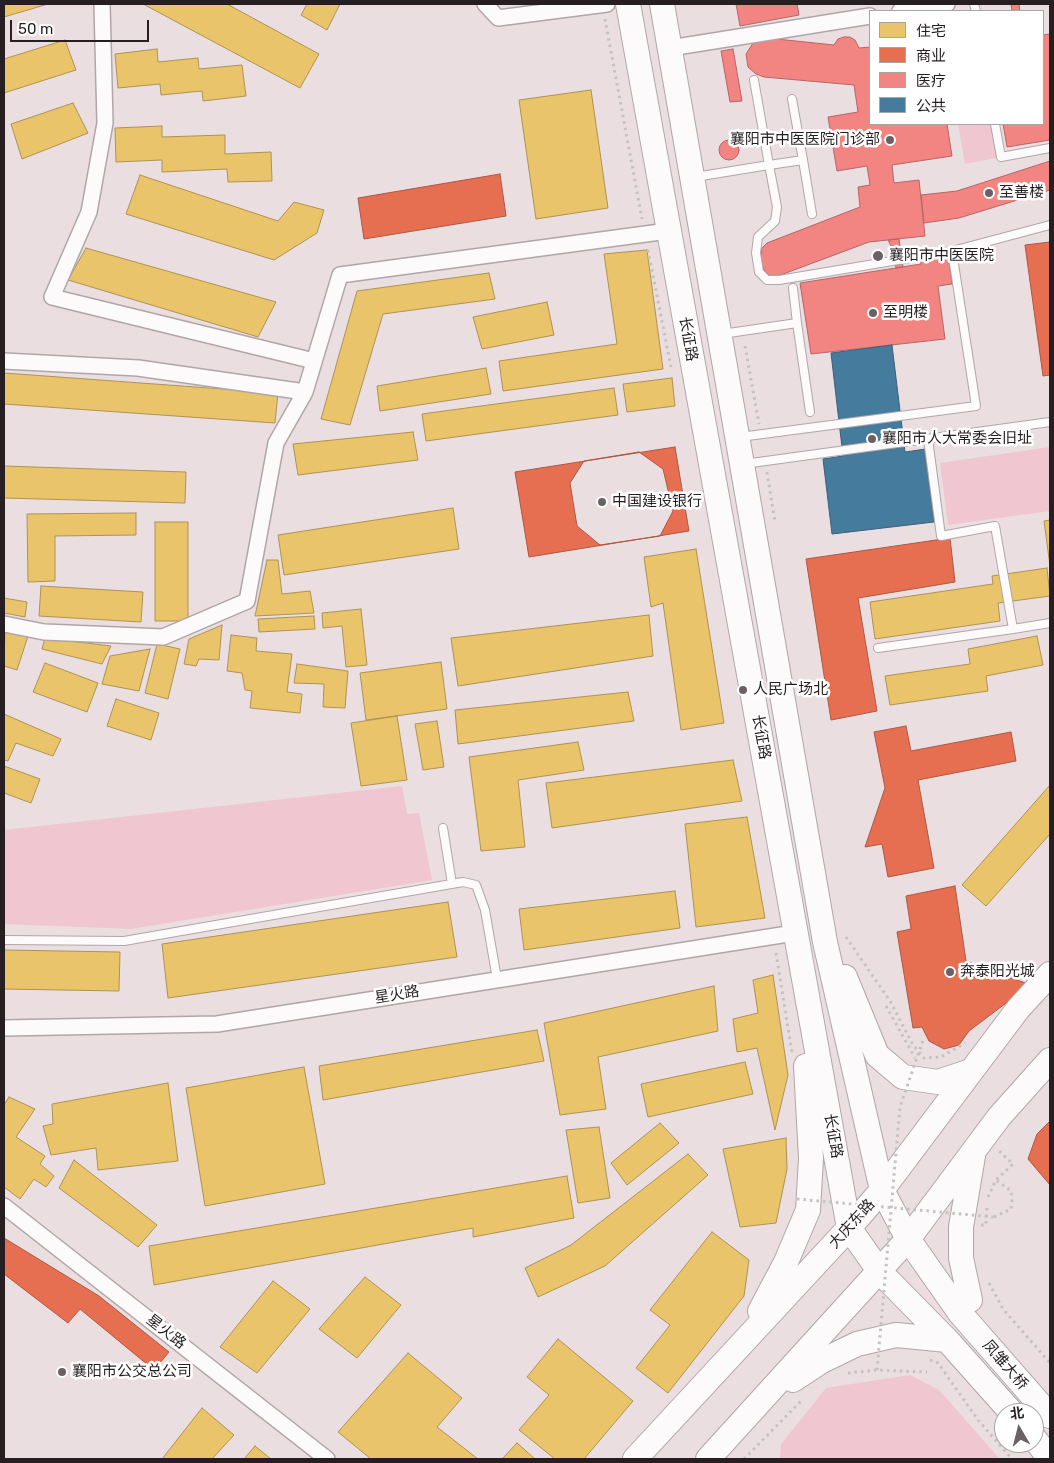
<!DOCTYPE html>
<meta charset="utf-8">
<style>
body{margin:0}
#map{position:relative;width:1054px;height:1463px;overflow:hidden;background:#eadee1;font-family:Rubik,"Noto Sans SC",sans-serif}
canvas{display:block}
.frame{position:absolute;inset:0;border:5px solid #261e20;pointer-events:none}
.legend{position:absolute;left:869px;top:10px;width:175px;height:115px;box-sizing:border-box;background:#fff;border:1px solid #a8a5a6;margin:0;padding:6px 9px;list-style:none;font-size:15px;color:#261e20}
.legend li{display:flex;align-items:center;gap:10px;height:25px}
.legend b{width:25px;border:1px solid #a8a5a6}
.north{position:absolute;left:994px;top:1403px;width:50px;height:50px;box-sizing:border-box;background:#fff;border:1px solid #a8a5a6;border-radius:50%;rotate:352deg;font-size:14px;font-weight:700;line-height:20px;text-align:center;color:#261e20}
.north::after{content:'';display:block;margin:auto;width:18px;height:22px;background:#6b6164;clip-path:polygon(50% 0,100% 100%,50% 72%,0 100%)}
.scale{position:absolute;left:10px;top:20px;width:139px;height:22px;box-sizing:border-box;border:2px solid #261e20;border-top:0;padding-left:6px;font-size:15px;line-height:18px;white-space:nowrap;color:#261e20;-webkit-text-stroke:4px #fff;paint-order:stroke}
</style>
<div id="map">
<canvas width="1054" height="1463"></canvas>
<div class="frame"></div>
<ul class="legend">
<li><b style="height:14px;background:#e9c46a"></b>住宅</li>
<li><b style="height:14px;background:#e76f51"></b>商业</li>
<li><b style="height:14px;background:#f28482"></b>医疗</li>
<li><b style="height:14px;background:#457b9d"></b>公共</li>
</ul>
<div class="north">北</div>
<div class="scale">50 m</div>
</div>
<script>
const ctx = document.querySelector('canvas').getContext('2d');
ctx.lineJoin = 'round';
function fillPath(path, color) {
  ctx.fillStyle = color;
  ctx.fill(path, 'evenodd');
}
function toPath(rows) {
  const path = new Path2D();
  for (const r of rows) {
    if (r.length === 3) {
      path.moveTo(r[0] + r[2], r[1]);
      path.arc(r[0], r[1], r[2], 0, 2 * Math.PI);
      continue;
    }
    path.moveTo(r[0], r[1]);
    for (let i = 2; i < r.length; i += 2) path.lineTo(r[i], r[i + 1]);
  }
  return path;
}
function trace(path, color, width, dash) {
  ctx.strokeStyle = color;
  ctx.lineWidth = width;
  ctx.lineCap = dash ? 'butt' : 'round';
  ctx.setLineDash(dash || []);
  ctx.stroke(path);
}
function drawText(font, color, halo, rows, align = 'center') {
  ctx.font = font + ' Rubik,"Noto Sans SC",sans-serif';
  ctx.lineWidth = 5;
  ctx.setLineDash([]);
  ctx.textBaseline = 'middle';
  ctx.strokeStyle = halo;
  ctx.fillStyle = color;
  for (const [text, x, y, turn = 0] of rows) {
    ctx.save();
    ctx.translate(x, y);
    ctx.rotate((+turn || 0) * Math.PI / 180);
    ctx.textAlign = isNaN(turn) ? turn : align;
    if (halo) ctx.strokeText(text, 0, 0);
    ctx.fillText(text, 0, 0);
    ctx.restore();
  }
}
fillPath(toPath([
 [958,124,995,124,1001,157,965,164],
 [1050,447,1050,511,948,525,940,463],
 [402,786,407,814,419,813,432,880,131,929,4,924,4,830],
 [910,1375,939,1390,1000,1459,780,1459,781,1444,826,1388]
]), '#f0c6d1');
const homes = toPath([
 [4,4,48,4,4,17,4,4],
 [143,4,227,4,319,54,300,88,143,4],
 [307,4,340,4,327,30,301,15,307,4],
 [65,40,76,70,4,93,4,59,65,40],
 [157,49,158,62,198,58,199,69,242,65,246,96,203,101,202,91,161,95,160,84,118,88,115,54,157,49],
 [591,90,608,208,536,219,519,100,591,90],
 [73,103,88,133,22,159,11,124,73,103],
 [162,126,162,137,225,135,225,154,271,152,272,181,228,182,227,169,162,172,162,160,116,162,115,128,162,126],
 [140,175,278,221,294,202,324,210,317,233,274,260,126,214,140,175],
 [86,248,276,302,258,337,68,280,86,248],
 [647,250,663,369,503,391,499,361,617,344,604,254,647,250],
 [489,273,495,299,383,314,350,425,321,419,357,291,489,273],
 [547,302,554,335,482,349,473,317,547,302],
 [486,368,491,394,380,411,377,386,486,368],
 [4,373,278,393,275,423,4,404,4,373],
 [672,378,675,406,627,412,623,384,672,378],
 [614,388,618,415,426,441,422,414,614,388],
 [413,432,418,460,298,475,293,444,413,432],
 [4,466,186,472,185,503,4,498,4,466],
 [453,508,459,549,284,575,278,535,453,508],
 [136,513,136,535,55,536,55,581,28,582,27,514,136,513],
 [1050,520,1050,566,1044,521,1050,520],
 [155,522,188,522,188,621,155,621,155,522],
 [696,549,724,723,681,730,663,603,651,607,644,557,696,549],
 [267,560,278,560,282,594,310,591,314,613,255,616,267,560],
 [1047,568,1050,596,998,603,1000,621,875,639,870,602,993,584,992,576,1047,568],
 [41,586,143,592,141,622,39,616,41,586],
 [4,598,27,602,25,617,4,613,4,598],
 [361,609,367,665,346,667,342,626,323,628,322,613,361,609],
 [649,615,653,656,458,686,451,638,649,615],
 [314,616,315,629,259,632,258,619,314,616],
 [222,625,219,660,199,659,196,666,184,664,189,639,222,625],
 [5,629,28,636,17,670,4,666,5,629],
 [231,635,257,638,256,651,292,654,287,692,302,694,300,713,250,708,252,691,245,690,242,673,227,671,231,635],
 [1037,636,1043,665,986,676,988,691,890,705,885,676,970,664,968,649,1037,636],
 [45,638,111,646,102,664,42,649,45,638],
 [157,644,180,649,168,699,145,693,157,644],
 [150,649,139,691,102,684,110,656,150,649],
 [441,662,447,709,366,720,360,673,441,662],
 [45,663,98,683,87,712,33,692,45,663],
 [297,664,348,671,345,708,323,707,324,684,294,683,297,664],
 [628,692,634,721,458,744,455,710,628,692],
 [116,699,159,713,151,740,107,726,116,699],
 [4,714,61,739,53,756,16,743,8,761,4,760,4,714],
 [397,716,407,780,361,786,351,723,397,716],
 [437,721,444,767,423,770,415,724,437,721],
 [578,742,584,770,518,780,525,847,481,851,469,757,578,742],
 [733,760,742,801,552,828,546,783,733,760],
 [4,766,40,779,31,803,4,793,4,766],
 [1050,785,1050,834,986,906,962,885,1050,785],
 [747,817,765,918,696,927,685,824,747,817],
 [675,891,680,928,524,950,519,909,675,891],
 [448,902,457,957,168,998,162,944,448,902],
 [4,950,120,952,119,991,4,989,4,950],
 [773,975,788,1075,775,1130,757,1048,737,1052,733,1019,758,1013,753,980,773,975],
 [714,986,718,1031,598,1057,606,1109,560,1115,544,1023,714,986],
 [537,1030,544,1061,323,1100,319,1066,537,1030],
 [745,1062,753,1094,648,1117,641,1084,745,1062],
 [304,1067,325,1184,205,1206,186,1088,304,1067],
 [168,1083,178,1161,98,1170,96,1148,51,1155,43,1126,53,1124,52,1104,168,1083],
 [9,1097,35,1109,16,1137,45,1156,40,1164,54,1176,46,1187,34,1179,20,1199,4,1187,4,1105,9,1097],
 [660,1123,679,1143,627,1185,611,1163,660,1123],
 [599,1127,610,1198,578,1203,566,1130,599,1127],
 [786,1138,787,1169,776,1223,740,1227,723,1149,786,1138],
 [688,1154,708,1175,605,1266,538,1297,525,1268,571,1245,688,1154],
 [74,1160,157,1225,138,1247,59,1188,74,1160],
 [567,1176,574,1218,473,1237,473,1228,154,1285,149,1246,567,1176],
 [712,1232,749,1260,744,1296,668,1393,636,1368,670,1325,650,1310,712,1232],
 [365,1277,401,1305,357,1358,319,1329,365,1277],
 [273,1281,310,1309,257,1373,220,1347,273,1281],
 [558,1339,633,1401,584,1459,555,1459,519,1430,549,1395,527,1377,558,1339],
 [408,1353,462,1398,437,1427,478,1459,371,1459,338,1432,408,1353],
 [202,1408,234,1435,212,1459,162,1459,202,1408],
 [517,1443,535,1459,502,1459,517,1443],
 [255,1446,271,1459,244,1459,255,1446]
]);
fillPath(homes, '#e9c46a');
trace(homes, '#ae9254', 1);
const shops = toPath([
 [500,174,506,216,364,239,358,198,500,174],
 [1050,242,1050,375,1043,376,1025,245,1050,242],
 [675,447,689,531,529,557,515,472,675,447],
 [639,452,663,469,673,511,660,536,600,545,577,526,570,483,584,461,639,452],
 [950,538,955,582,858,598,877,711,831,720,806,559,950,538],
 [906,726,911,751,1011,732,1016,761,918,780,934,868,888,877,882,844,865,847,885,788,874,732,906,726],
 [955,886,966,961,1028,984,1018,994,969,1031,959,1045,944,1049,929,1041,922,1027,913,1028,897,932,911,929,906,896,955,886],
 [1050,1121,1050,1185,1028,1159,1037,1134,1050,1121],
 [4,1238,99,1296,169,1352,154,1370,80,1309,68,1323,4,1274,4,1238]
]);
fillPath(shops, '#e76f51');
trace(shops, '#ad5742', 1);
const health = toPath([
 [736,4,797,4,799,15,740,26,736,4],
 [1011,4,1019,4,1020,11,1012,11,1011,4],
 [1050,34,1050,140,1007,147,1003,124,1043,124,1043,35,1050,34],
 [844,37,850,37,855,40,859,48,870,47,870,124,947,124,952,156,892,165,894,183,919,180,925,236,869,242,778,276,770,276,765,272,760,261,762,248,767,243,860,207,858,187,870,185,867,166,837,171,828,117,858,112,854,85,764,77,756,74,748,67,746,54,753,43,767,38,834,45,838,39,844,37],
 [733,49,742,101,730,102,721,51,733,49],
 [729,150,10],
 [1050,161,1050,190,959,218,924,223,921,195,957,191,1050,161],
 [899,239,903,267,896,268,893,250,888,240,899,239],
 [948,254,952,284,938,286,945,339,811,354,800,283,921,264,921,258,948,254]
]);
fillPath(health, '#f28482');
trace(health, '#b56565', 1);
const public = toPath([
 [892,345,905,452,926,449,934,522,832,534,823,459,843,456,831,353,892,345]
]);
fillPath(public, '#457b9d');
trace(public, '#3c5f78', 1);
const lane = toPath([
 [974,4,976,11],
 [754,80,769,165,803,160,792,99],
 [995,124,1001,157,1050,148],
 [803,160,812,214],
 [695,177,769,165,777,207,775,221,758,237,756,253,759,272,767,280,779,280,952,251],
 [797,323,810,412],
 [722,334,797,323,793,288],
 [740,437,976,406,952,251,1050,225],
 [744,464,1050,422],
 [1013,629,1050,623],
 [878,648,1013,629,995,526,941,536,928,439],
 [443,828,452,884],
 [4,940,124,941,463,882,476,885,485,910,497,979]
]);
const street = toPath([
 [102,4,105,123,89,212,52,297,314,361],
 [485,4,498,18,607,4],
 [900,11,947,4],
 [670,48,870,16],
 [4,361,138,368,305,392,340,275,668,231],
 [4,624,44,632,163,637,247,601,276,443,305,392],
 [4,1028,217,1024,788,934],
 [4,1206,327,1459]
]);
const primary = toPath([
 [628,4,849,1228,880,1272,947,1340,1012,1413],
 [662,4,825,942,882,1190,908,1239,960,1313,1050,1416],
 [845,977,877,1055,903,1077,938,1082,971,1071],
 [970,1300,961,1258,961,1227,973,1156],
 [760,1311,786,1262,808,1210,811,1158,806,1066],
 [793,1380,822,1361,857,1344,896,1335,947,1340],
 [1034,1438,1050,1459],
 [635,1459,849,1228,882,1190,1018,1009,1050,974],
 [708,1459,908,1239,999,1117,1050,1060]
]);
trace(lane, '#b0a6a8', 10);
trace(street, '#b0a6a8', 18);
trace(primary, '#b0a6a8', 26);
trace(toPath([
 [605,19,642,219],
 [648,250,671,367],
 [745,346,759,424],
 [767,472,775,522],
 [846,937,890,1001,913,1045,924,1058,941,1057,965,1043],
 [776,953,792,1053],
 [886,1006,915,1058],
 [988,1197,996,1180,1013,1164,999,1151],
 [994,1217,1011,1209,1012,1200,1011,1191,996,1180],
 [981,1225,986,1225,987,1206],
 [989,1283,1003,1309,1050,1363],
 [930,1360,938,1363,978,1420,1012,1459],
 [848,1373,877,1370,927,1372],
 [744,1459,803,1399]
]), '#c5c2c2', 3, [2.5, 4]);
trace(lane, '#fcfafa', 8);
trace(street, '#fcfafa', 15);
trace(primary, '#fcfafa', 24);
trace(toPath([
 [797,1199,994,1217],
 [877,1370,900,1107,923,1040]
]), '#c5c2c2', 3, [2.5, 4]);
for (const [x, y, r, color] of [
 [890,140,5,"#6b6164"],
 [989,193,5,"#6b6164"],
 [878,256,6,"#6b6164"],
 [873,313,5,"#6b6164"],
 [872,439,5,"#6b6164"],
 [602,502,5,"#6b6164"],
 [743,690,5,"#6b6164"],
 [950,972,5,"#6b6164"],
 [62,1372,5,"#6b6164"]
]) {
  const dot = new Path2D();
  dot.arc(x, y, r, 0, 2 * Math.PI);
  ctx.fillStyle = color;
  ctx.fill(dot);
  trace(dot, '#fff', 2);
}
drawText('15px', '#261e20', '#fff', [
 ["襄阳市中医医院门诊部",880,140,"right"],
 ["至善楼",999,193],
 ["襄阳市中医医院",889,256],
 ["至明楼",883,313],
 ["襄阳市人大常委会旧址",882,439],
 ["中国建设银行",612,502],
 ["人民广场北",753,690],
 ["奔泰阳光城",960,972],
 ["襄阳市公交总公司",72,1372]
], 'left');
drawText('15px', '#261e20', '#fff', [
 ["长征路",688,339,80],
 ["长征路",761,737,80],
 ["星火路",397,995,-9],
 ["长征路",833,1136,80],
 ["大庆东路",852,1224,-48],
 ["星火路",166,1332,38],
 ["凤雏大桥",1005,1365,49]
]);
</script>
